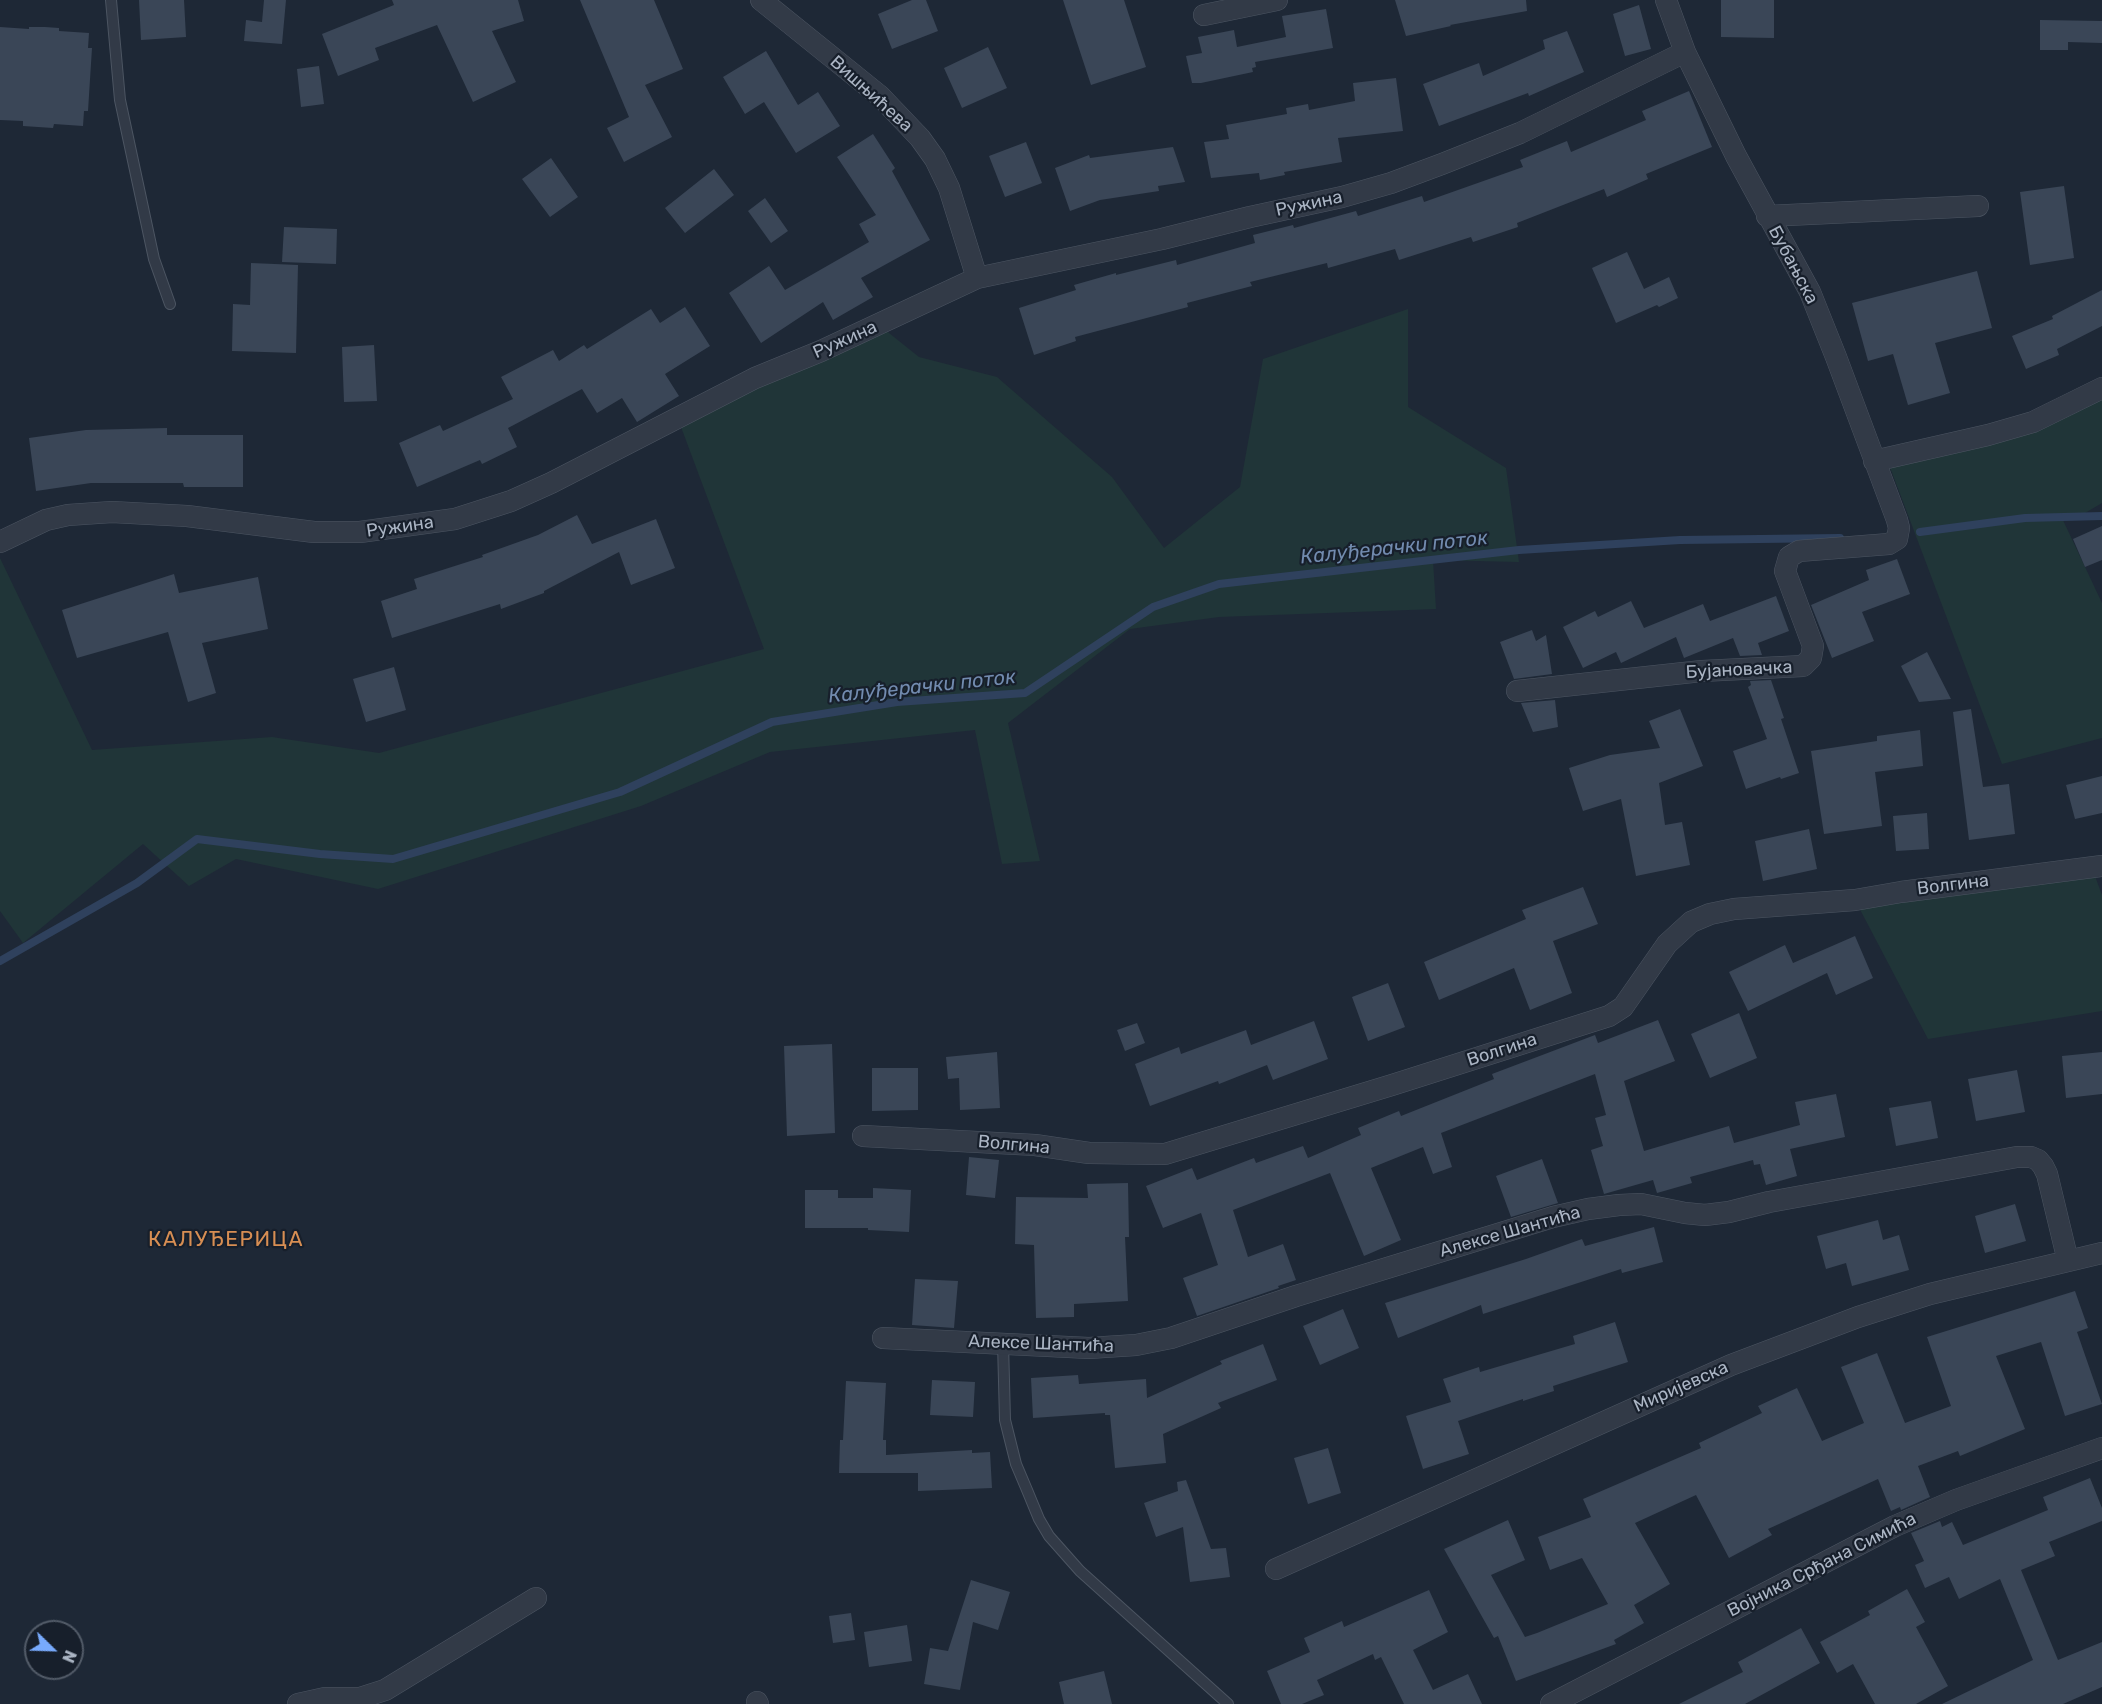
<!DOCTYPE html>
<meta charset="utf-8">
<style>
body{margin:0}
#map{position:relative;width:2102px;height:1704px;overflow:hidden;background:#1e2836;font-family:Rubik,sans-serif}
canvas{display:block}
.north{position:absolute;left:24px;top:1620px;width:60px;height:60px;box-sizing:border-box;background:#171f2b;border:2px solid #525b68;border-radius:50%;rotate:113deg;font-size:16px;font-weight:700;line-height:24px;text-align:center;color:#abb5c4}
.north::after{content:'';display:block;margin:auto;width:21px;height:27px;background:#78aafc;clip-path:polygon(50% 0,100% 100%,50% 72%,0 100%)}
</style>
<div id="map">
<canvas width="2102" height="1704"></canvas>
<div class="north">N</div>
</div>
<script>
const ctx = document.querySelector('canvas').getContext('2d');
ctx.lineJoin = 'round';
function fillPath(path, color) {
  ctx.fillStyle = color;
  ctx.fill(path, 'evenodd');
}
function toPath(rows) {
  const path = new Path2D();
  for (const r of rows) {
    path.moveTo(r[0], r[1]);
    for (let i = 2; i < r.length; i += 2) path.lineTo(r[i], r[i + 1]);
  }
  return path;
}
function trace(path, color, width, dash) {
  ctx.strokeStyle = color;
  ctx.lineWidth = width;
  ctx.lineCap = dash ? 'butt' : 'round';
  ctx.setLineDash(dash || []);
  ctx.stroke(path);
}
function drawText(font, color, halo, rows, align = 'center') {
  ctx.font = font + ' Rubik,sans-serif';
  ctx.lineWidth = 4.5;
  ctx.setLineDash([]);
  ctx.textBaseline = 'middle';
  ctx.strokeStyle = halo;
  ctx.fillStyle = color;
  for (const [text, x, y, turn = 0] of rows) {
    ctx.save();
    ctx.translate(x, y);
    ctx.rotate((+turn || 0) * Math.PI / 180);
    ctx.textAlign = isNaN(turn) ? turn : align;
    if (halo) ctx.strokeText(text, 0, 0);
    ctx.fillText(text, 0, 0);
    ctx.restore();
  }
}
fillPath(toPath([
 [1408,309,1408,407,1506,468,1519,562,1433,560,1436,609,1219,617,1130,629,1008,723,1040,861,1002,864,975,730,770,752,641,806,378,889,236,859,189,886,143,844,23,943,0,911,0,558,92,750,272,737,379,753,764,649,678,419,879,325,919,357,997,377,1112,477,1164,548,1240,487,1263,359],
 [2102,399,2102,503,2085,513,2061,516,2102,603,2102,738,2002,764,1888,462],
 [2092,868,2102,895,2102,1011,1928,1039,1855,900]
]), '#203538');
trace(toPath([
 [1920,532,2025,518,2102,516],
 [0,961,137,883,197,839,320,854,393,859,620,792,772,722,897,702,1025,693,1153,607,1219,584,1519,550,1680,540,1840,538]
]), '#2f415d', 8);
fillPath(toPath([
 [139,0,184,0,186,37,141,40],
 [264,0,286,0,282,44,244,41,246,20,262,22],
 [392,0,518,0,524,21,492,31,516,82,473,102,437,25,375,48,379,60,338,76,322,34,394,5],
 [580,0,654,0,683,69,645,85,672,137,624,162,607,128,629,117],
 [912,0,926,0,938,31,892,49,878,14],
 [1063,0,1124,0,1146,67,1091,85],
 [1395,0,1526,0,1527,11,1450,25,1451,26,1406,36],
 [1721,0,1774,0,1774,38,1721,37],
 [1639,5,1651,49,1625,56,1613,14],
 [1326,9,1333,48,1255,62,1256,67,1252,68,1253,72,1201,83,1192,83,1186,56,1202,53,1198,37,1234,30,1237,47,1286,37,1282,16],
 [2040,20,2102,21,2102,43,2068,42,2068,50,2040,50],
 [0,27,29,29,29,27,45,27,59,28,59,31,89,33,88,48,92,48,88,111,84,111,83,126,54,124,53,128,23,126,23,121,0,120],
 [1567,31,1584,72,1529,96,1528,93,1439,126,1423,84,1479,63,1483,76,1545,49,1543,40],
 [988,47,1007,88,962,108,944,68],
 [766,51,798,105,818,92,840,126,796,153,764,102,745,114,723,77],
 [319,66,324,104,301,107,297,69],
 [1396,78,1403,131,1338,138,1342,162,1284,172,1285,175,1260,180,1259,173,1211,178,1204,142,1229,139,1226,125,1287,114,1286,108,1308,104,1309,110,1355,101,1353,83],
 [1689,91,1712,147,1646,174,1648,179,1607,197,1604,189,1517,223,1518,227,1473,242,1471,237,1399,260,1395,249,1328,268,1327,263,1250,282,1252,286,1187,303,1188,307,1075,337,1076,341,1034,355,1019,308,1076,290,1074,285,1116,273,1116,275,1176,260,1177,265,1255,243,1253,235,1293,225,1294,228,1356,211,1358,216,1422,196,1424,202,1523,167,1520,160,1567,141,1571,152,1646,120,1642,111],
 [873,134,895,168,892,171,930,240,861,278,873,297,833,320,823,302,761,343,729,293,769,266,785,290,869,242,859,224,876,215,837,157],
 [1026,142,1042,183,1005,197,989,156],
 [1173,147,1185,182,1158,186,1159,191,1100,200,1070,211,1055,168,1089,155,1090,158],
 [551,158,578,197,550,217,522,179],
 [714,169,734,195,685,233,665,208],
 [2064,186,2074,258,2030,265,2020,192],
 [765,198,788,231,771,243,748,211],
 [284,227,337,229,336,264,282,262],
 [1627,252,1644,289,1669,277,1678,298,1659,307,1657,305,1616,323,1592,268],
 [251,263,298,265,296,353,232,351,233,304,250,305],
 [1977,271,1992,328,1935,343,1950,393,1908,405,1893,354,1868,361,1852,303],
 [2102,290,2102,326,2057,349,2059,355,2026,369,2012,336,2053,319,2052,316],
 [685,307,710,346,665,374,679,396,637,422,622,398,597,413,582,389,508,428,517,447,482,464,480,460,417,487,399,443,440,425,443,431,513,399,501,377,553,350,559,361,584,345,587,349,651,309,660,323],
 [374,345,377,401,344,402,342,347],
 [167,428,167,435,243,435,243,487,184,487,183,483,91,483,36,491,29,438,86,430],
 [577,515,592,544,656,519,675,568,631,585,619,552,544,591,544,593,501,609,500,604,392,638,381,601,417,589,414,579,483,557,482,555,538,535],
 [2102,526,2102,560,2085,567,2073,539],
 [1897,559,1910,594,1862,612,1874,641,1832,658,1811,605,1869,580,1866,570],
 [174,574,179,593,258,577,268,629,202,643,216,693,188,702,168,632,77,658,62,610],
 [1776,596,1789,631,1758,643,1762,655,1740,656,1733,638,1684,658,1676,637,1621,663,1616,652,1583,668,1563,627,1595,611,1598,617,1631,601,1644,628,1703,604,1710,621],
 [1532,630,1536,641,1546,635,1552,674,1514,679,1500,642],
 [1927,652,1951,699,1919,702,1901,666],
 [394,667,406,710,366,722,353,679],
 [1771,680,1784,718,1781,719,1799,773,1781,779,1780,777,1746,789,1733,751,1767,739,1748,687,1751,685,1750,681],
 [1555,700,1558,727,1533,732,1521,703],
 [1680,709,1703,766,1659,783,1665,825,1682,822,1690,865,1636,876,1621,799,1583,811,1569,768,1610,755,1660,748,1649,721],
 [1971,709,1983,787,2009,784,2015,834,1969,840,1953,712],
 [1920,730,1923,766,1875,772,1882,826,1824,834,1811,751,1877,741,1877,736],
 [2102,776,2102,813,2075,819,2066,785],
 [1927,813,1929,849,1896,851,1893,816],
 [1809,829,1817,869,1763,881,1755,841],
 [1583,887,1598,924,1553,941,1572,993,1530,1010,1514,968,1439,1000,1424,962,1526,919,1522,910],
 [1855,936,1873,978,1836,995,1827,973,1748,1011,1729,972,1785,945,1793,963],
 [1388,983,1405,1027,1368,1041,1352,997],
 [1739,1013,1757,1058,1710,1078,1691,1034],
 [1658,1020,1675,1061,1624,1081,1644,1151,1729,1126,1734,1143,1800,1125,1795,1102,1836,1094,1845,1137,1790,1149,1797,1176,1766,1185,1760,1164,1754,1165,1753,1160,1690,1177,1692,1183,1657,1193,1653,1180,1604,1194,1591,1150,1603,1146,1595,1118,1606,1115,1595,1074,1441,1133,1452,1167,1433,1174,1423,1147,1371,1168,1401,1240,1364,1256,1330,1173,1233,1210,1248,1257,1283,1244,1296,1280,1278,1286,1279,1288,1197,1316,1183,1278,1218,1265,1201,1213,1163,1228,1146,1186,1192,1168,1197,1180,1254,1158,1256,1163,1303,1146,1308,1158,1361,1135,1358,1128,1399,1111,1401,1116,1494,1079,1492,1074,1537,1057,1595,1035,1598,1043],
 [1314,1021,1328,1059,1273,1080,1267,1065,1219,1084,1218,1081,1150,1106,1135,1064,1179,1047,1181,1054,1246,1030,1251,1045],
 [1137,1023,1145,1043,1125,1051,1117,1030],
 [832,1044,835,1133,787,1136,784,1046],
 [997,1052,1000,1108,960,1110,959,1078,948,1079,946,1057],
 [2102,1052,2102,1094,2066,1098,2062,1056],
 [872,1068,918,1068,918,1110,872,1111],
 [2017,1070,2025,1112,1976,1121,1968,1079],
 [1931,1101,1938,1138,1896,1146,1889,1108],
 [969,1157,999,1160,995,1198,966,1195],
 [1542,1159,1558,1203,1511,1217,1496,1176],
 [1128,1183,1129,1237,1125,1237,1128,1301,1074,1304,1074,1317,1036,1318,1034,1245,1015,1244,1016,1197,1088,1198,1087,1184],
 [873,1188,911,1190,909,1232,868,1230,868,1228,805,1228,805,1190,838,1190,838,1198,873,1198],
 [2015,1204,2026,1241,1985,1253,1975,1216],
 [1878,1220,1883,1240,1899,1235,1909,1270,1852,1286,1846,1263,1826,1269,1817,1236],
 [1654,1227,1663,1262,1622,1273,1621,1269,1483,1314,1481,1305,1398,1338,1385,1303,1526,1259,1582,1239,1585,1246],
 [915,1279,958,1281,954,1328,912,1325],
 [2075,1291,2088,1328,2077,1332,2102,1404,2065,1416,2041,1342,1996,1356,2025,1429,1960,1456,1958,1451,1918,1466,1930,1497,1901,1510,1900,1507,1891,1511,1878,1479,1768,1529,1772,1535,1729,1558,1696,1495,1635,1523,1670,1584,1634,1605,1644,1623,1614,1640,1616,1644,1516,1681,1498,1636,1494,1638,1444,1549,1508,1520,1525,1560,1491,1575,1525,1637,1537,1633,1608,1604,1582,1558,1550,1570,1538,1537,1591,1517,1583,1499,1701,1448,1699,1443,1762,1413,1758,1406,1797,1388,1822,1441,1864,1423,1841,1367,1877,1353,1905,1423,1951,1406,1927,1337],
 [1343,1309,1359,1348,1320,1365,1303,1326],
 [1615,1322,1628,1362,1553,1386,1554,1391,1523,1401,1523,1399,1458,1421,1469,1454,1423,1469,1406,1416,1451,1402,1443,1379,1479,1367,1480,1372,1575,1344,1573,1336],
 [1263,1344,1277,1380,1218,1403,1221,1408,1163,1434,1166,1463,1115,1468,1110,1415,1105,1415,1105,1413,1033,1418,1031,1378,1078,1375,1079,1384,1146,1379,1147,1398,1222,1364,1220,1361],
 [932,1380,975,1382,973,1417,930,1415],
 [846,1381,886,1383,883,1440,886,1440,886,1455,972,1450,972,1453,990,1452,992,1488,918,1491,918,1473,839,1473,840,1440,843,1440],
 [1328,1448,1341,1493,1308,1504,1294,1458],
 [2090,1478,2102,1508,2102,1521,2049,1542,2055,1556,2021,1570,2058,1660,2102,1642,2102,1687,2063,1704,1942,1704,2033,1660,2000,1579,1959,1599,1949,1577,1925,1588,1915,1565,1924,1561,1911,1533,1940,1521,1942,1527,1952,1522,1963,1545,2048,1510,2043,1497],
 [1186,1480,1211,1549,1226,1548,1230,1577,1190,1582,1183,1527,1156,1537,1144,1503,1178,1491,1177,1482],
 [971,1580,1010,1592,998,1630,973,1622,960,1690,924,1684,930,1648,948,1651],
 [1907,1589,1925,1622,1916,1627,1948,1686,1916,1704,1875,1704,1853,1664,1837,1673,1820,1642,1870,1615,1868,1611],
 [1429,1590,1448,1632,1413,1650,1433,1690,1468,1674,1482,1704,1404,1704,1381,1657,1375,1660,1373,1654,1317,1680,1324,1695,1302,1704,1281,1704,1267,1671,1310,1652,1304,1638,1342,1621,1344,1627],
 [851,1613,855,1640,833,1643,829,1616],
 [907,1625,912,1661,869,1667,864,1632],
 [1801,1628,1820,1663,1745,1704,1679,1704,1743,1672,1738,1662],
 [1104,1671,1112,1704,1064,1704,1059,1682]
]), '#3a4657');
const service = toPath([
 [111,0,120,100,154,259,170,304],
 [1003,1343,1005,1420,1016,1464,1027,1490,1039,1519,1049,1536,1080,1571,1228,1704]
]);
const minor = toPath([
 [761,0,880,96,920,138,935,159,949,188,977,278],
 [1204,15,1277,0],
 [1767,216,1978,206],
 [1874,461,1988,435,2033,422,2102,388],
 [0,542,46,520,68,515,112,512,187,516,314,532,360,532,455,519,511,501,551,483,755,378,821,351,977,278,1162,239,1250,217,1342,197,1391,183,1442,164,1520,133,1685,52],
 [1517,691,1702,671,1803,666,1811,658,1813,646,1785,571,1789,557,1799,551,1889,544,1897,539,1899,528,1897,520,1836,357,1810,292,1736,156,1685,52,1666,0],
 [863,1136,1035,1145,1089,1153,1165,1154,1392,1085,1609,1016,1623,1007,1667,944,1691,922,1710,914,1734,909,1855,900,1901,892,2102,866],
 [883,1338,1089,1348,1136,1345,1171,1338,1296,1296,1553,1217,1588,1209,1619,1205,1641,1204,1685,1213,1705,1215,1729,1212,1769,1202,2017,1157,2031,1157,2038,1160,2043,1166,2047,1174,2068,1261],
 [1276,1569,1731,1365,1858,1317,1930,1294,2102,1253],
 [757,1702,758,1704],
 [298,1704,325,1698,360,1698,385,1690,536,1598],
 [1551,1704,1895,1526,1956,1500,2102,1448]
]);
trace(service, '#4c5562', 12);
trace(minor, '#4c5562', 22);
trace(service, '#323a47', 10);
trace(minor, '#323a47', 21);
drawText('18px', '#abb5c4', '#171f2b', [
 ["Вишњићева",871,94,42],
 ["Ружина",1309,204,-12],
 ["Бубањска",1793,265,62],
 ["Ружина",845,340,-24],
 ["Ружина",400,527,-8],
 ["Бујановачка",1739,670,-3],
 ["Волгина",1953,885,-7],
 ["Волгина",1502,1050,-18],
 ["Волгина",1014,1145,5],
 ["Алексе Шантића",1510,1232,-16],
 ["Алексе Шантића",1041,1344,2],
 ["Миријевска",1681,1387,-24],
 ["Војника Срђана Симића",1822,1565,-27]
]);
drawText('italic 20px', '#728baf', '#171f2b', [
 ["Калуђерачки поток",1394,548,-6],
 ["Калуђерачки поток",922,687,-6]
]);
ctx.letterSpacing = '1.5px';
drawText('21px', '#d78e53', '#171f2b', [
 ["КАЛУЂЕРИЦА",226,1240]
]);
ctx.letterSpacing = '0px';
</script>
